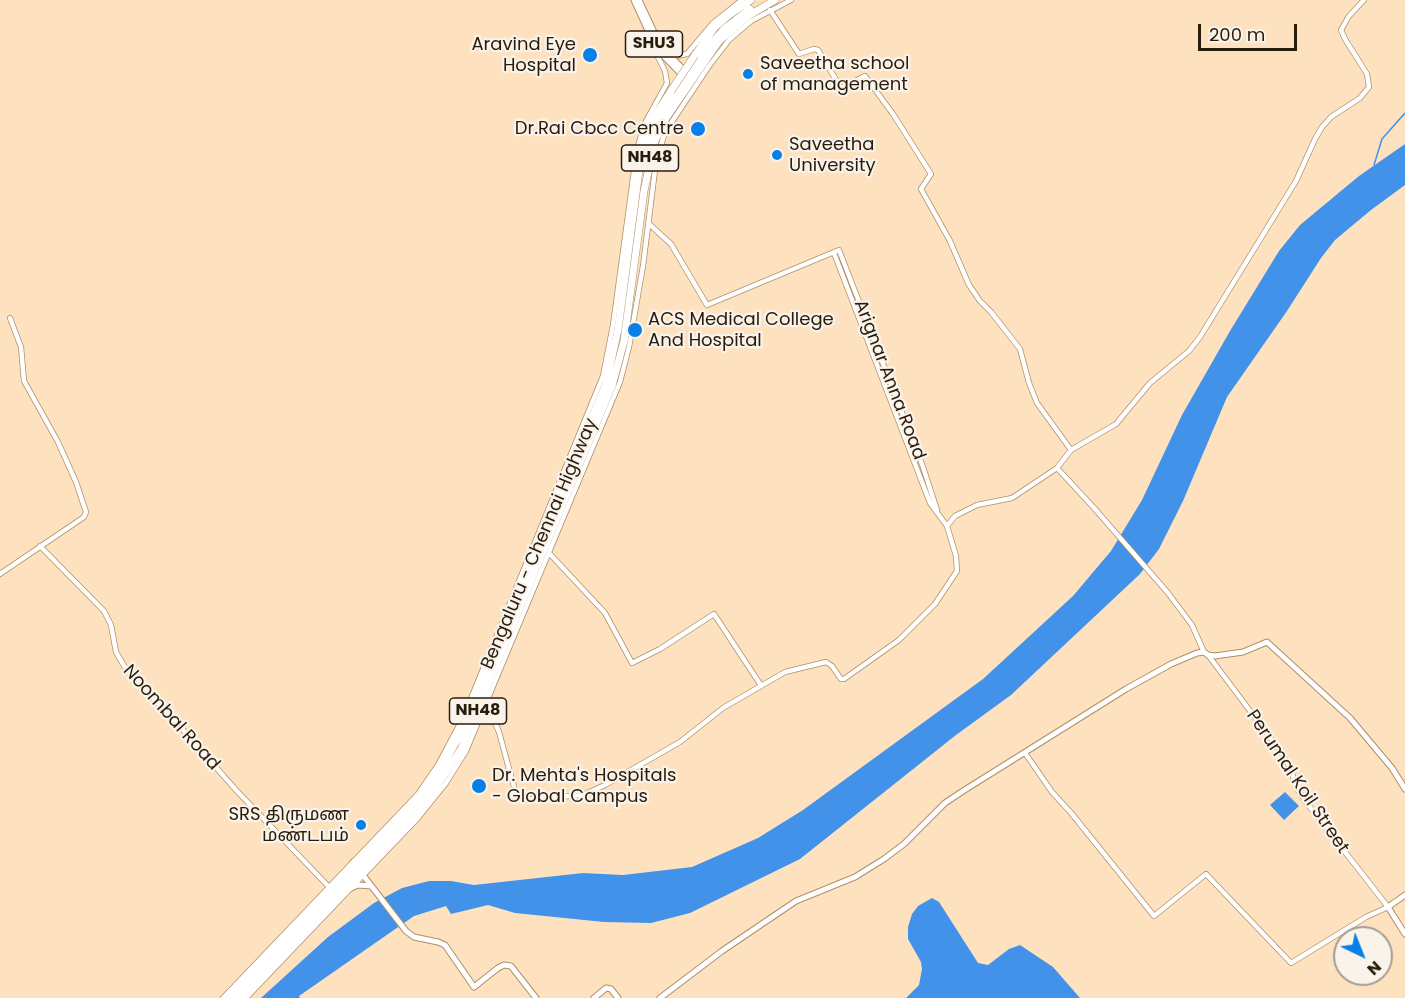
<!DOCTYPE html>
<meta charset="utf-8">
<style>
body{margin:0}
#map{position:relative;width:1405px;height:998px;overflow:hidden;background:#fee2c0;font-family:Poppins,sans-serif}
canvas{display:block}
.north{position:absolute;left:1333px;top:926px;width:60px;height:60px;box-sizing:border-box;background:#faf3eb;border:2px solid #a69d91;border-radius:50%;rotate:137deg;font-size:16px;font-weight:700;line-height:24px;text-align:center;color:#281c0b}
.north::after{content:'';display:block;margin:auto;width:21px;height:27px;background:#067fe6;clip-path:polygon(50% 0,100% 100%,50% 72%,0 100%)}
.scale{position:absolute;left:1198px;top:24px;width:99px;height:27px;box-sizing:border-box;border:3px solid #281c0b;border-top:0;padding-left:8px;font-size:18px;line-height:21px;white-space:nowrap;color:#281c0b;-webkit-text-stroke:4px #faf3eb;paint-order:stroke}
</style>
<div id="map">
<canvas width="1405" height="998"></canvas>
<div class="north">N</div>
<div class="scale">200 m</div>
</div>
<script>
const ctx = document.querySelector('canvas').getContext('2d');
ctx.lineJoin = 'round';
function fillPath(path, color) {
  ctx.fillStyle = color;
  ctx.fill(path, 'evenodd');
}
function toPath(rows) {
  const path = new Path2D();
  for (const r of rows) {
    path.moveTo(r[0], r[1]);
    for (let i = 2; i < r.length; i += 2) path.lineTo(r[i], r[i + 1]);
  }
  return path;
}
function trace(path, color, width, dash) {
  ctx.strokeStyle = color;
  ctx.lineWidth = width;
  ctx.lineCap = dash ? 'butt' : 'round';
  ctx.setLineDash(dash || []);
  ctx.stroke(path);
}
function drawText(font, color, halo, rows, align = 'center') {
  ctx.font = font + ' Poppins,"Noto Sans Tamil",sans-serif';
  ctx.lineWidth = 4.5;
  ctx.setLineDash([]);
  ctx.textBaseline = 'middle';
  ctx.strokeStyle = halo;
  ctx.fillStyle = color;
  for (const [text, x, y, turn = 0] of rows) {
    ctx.save();
    ctx.translate(x, y);
    ctx.rotate((+turn || 0) * Math.PI / 180);
    ctx.textAlign = isNaN(turn) ? turn : align;
    if (halo) ctx.strokeText(text, 0, 0);
    ctx.fillText(text, 0, 0);
    ctx.restore();
  }
}
fillPath(toPath([
 [1405,144,1405,185,1371,210,1335,240,1321,258,1287,311,1227,397,1183,501,1159,549,1140,574,1011,695,956,735,800,859,690,913,651,923,604,922,515,913,488,905,451,914,446,906,414,916,299,996,300,998,261,998,328,937,374,903,402,888,429,881,451,881,474,885,583,873,623,875,692,867,758,838,803,810,983,679,1073,596,1111,551,1142,500,1182,415,1230,331,1279,251,1300,225,1359,176],
 [1285,792,1299,806,1284,820,1270,805],
 [932,898,939,902,978,963,988,965,1009,949,1020,945,1053,967,1080,998,906,998,919,985,922,969,921,962,908,939,908,927,912,914,918,906]
]), '#4292e9');
trace(toPath([
 [1374,165,1382,139,1405,113]
]), '#4292e9', 1.5);
const minor = toPath([
 [770,10,799,54,814,49,818,50,841,88,865,76,893,114,931,174,921,189,950,241,969,285,980,301,991,312,1020,349,1029,383,1037,403,1071,450],
 [668,52,677,56,687,54,713,23,742,0],
 [648,223,671,244,707,305,839,250,923,467,937,510],
 [834,253,930,503,947,526],
 [1057,468,1095,509,1168,593,1192,625,1204,652],
 [40,546,104,611,111,625,116,652,127,671,177,723,236,790,330,888],
 [549,553,605,613,632,663,660,649,714,614,760,684],
 [0,574,84,517,86,512,76,482,58,442,24,381,21,347,10,318],
 [470,701,488,711,492,716,499,732,517,798,522,800,583,795,605,785,680,742,723,708,785,672,826,662,832,666,841,679,844,679,899,640,935,604,957,571,956,556,947,526,955,516,977,505,1012,498,1057,468,1071,450,1116,424,1150,383,1189,351,1200,337,1296,181,1315,139,1322,127,1331,117,1360,98,1369,87,1367,74,1345,39,1341,30,1349,16,1364,0],
 [1025,753,1052,792,1072,814,1154,916,1206,874,1291,963,1366,917,1388,907,1306,802,1296,787,1291,769,1281,752,1208,655],
 [223,998,418,794,438,765,463,718,603,376,613,325,637,149,645,123,667,83,665,71,653,47],
 [246,998,417,819,446,783,466,751,620,382,629,347,643,266,656,162,665,132,709,66,729,40,751,21,791,0]
]);
const major = toPath([
 [634,0,656,48,685,78],
 [639,0,661,47,687,73],
 [353,862,406,931,414,937,438,942,445,945,474,987,498,968,504,965,511,966,536,998],
 [351,888,358,885,371,886],
 [1405,895,1388,907,1405,934],
 [594,998,606,988,611,989,618,998],
 [660,998,722,951,796,901,855,877,884,859,904,844,945,803,963,791,1126,689,1171,664,1197,653,1204,652,1208,655,1215,656,1243,652,1267,642,1350,718,1392,768,1405,789]
]);
const highway = toPath([
 [695,55,715,27,728,16,751,0],
 [645,162,650,139,657,123,702,54,724,29,750,9],
 [230,998,412,807,436,777,460,735,606,384,618,330,642,148,651,122,671,91],
 [239,998,415,814,433,792,461,749,612,386,624,341,644,191,655,141,666,118,719,41,748,16,775,0]
]);
trace(minor, '#af8f67', 6);
trace(major, '#af8f67', 7);
trace(highway, '#af8f67', 8);
trace(minor, '#fff', 4.5);
trace(major, '#fff', 5);
trace(highway, '#fff', 7);
const highwayBridge = toPath([
 [671,91,695,55]
]);
trace(highwayBridge, '#af8f67', 8, []);
trace(highwayBridge, '#fff', 7);
for (const [x, y, r, color] of [
 [590,55,8,"#067fe6"],
 [748,74,6,"#067fe6"],
 [698,129,8,"#067fe6"],
 [777,155,6,"#067fe6"],
 [635,330,8,"#067fe6"],
 [479,786,8,"#067fe6"],
 [361,825,6,"#067fe6"]
]) {
  const dot = new Path2D();
  dot.arc(x, y, r, 0, 2 * Math.PI);
  ctx.fillStyle = color;
  ctx.fill(dot);
  trace(dot, '#faf3eb', 2);
}
for (const [x, y, w] of [
 [654,44,57],
 [650,158,57],
 [478,711,57]
]) {
  const box = new Path2D();
  box.roundRect(x - w / 2, y - 13, w, 26, 4.5);
  ctx.fillStyle = '#faf3eb';
  ctx.fill(box);
  trace(box, '#281c0b', 1.5);
}
drawText('bold 16px', '#281c0b', null, [
 ["SHU3",654,44],
 ["NH48",650,158],
 ["NH48",478,711]
]);
drawText('18px', '#281c0b', '#faf3eb', [
 ["Aravind Eye",576,45,"right"],
 ["Hospital",576,66,"right"],
 ["Saveetha school",760,64],
 ["of management",760,85],
 ["Dr.Rai Cbcc Centre",684,129,"right"],
 ["Saveetha",789,145],
 ["University",789,166],
 ["ACS Medical College",648,320],
 ["And Hospital",648,341],
 ["Dr. Mehta's Hospitals",492,776],
 ["- Global Campus",492,797],
 ["SRS திருமண",349,815,"right"],
 ["மண்டபம்",349,836,"right"]
], 'left');
drawText('18px', '#281c0b', '#faf3eb', [
 ["Arignar Anna Road",889,380,69],
 ["Bengaluru - Chennai Highway",540,544,-67],
 ["Noombal Road",171,718,48],
 ["Perumal Koil Street",1297,782,56]
]);
</script>
